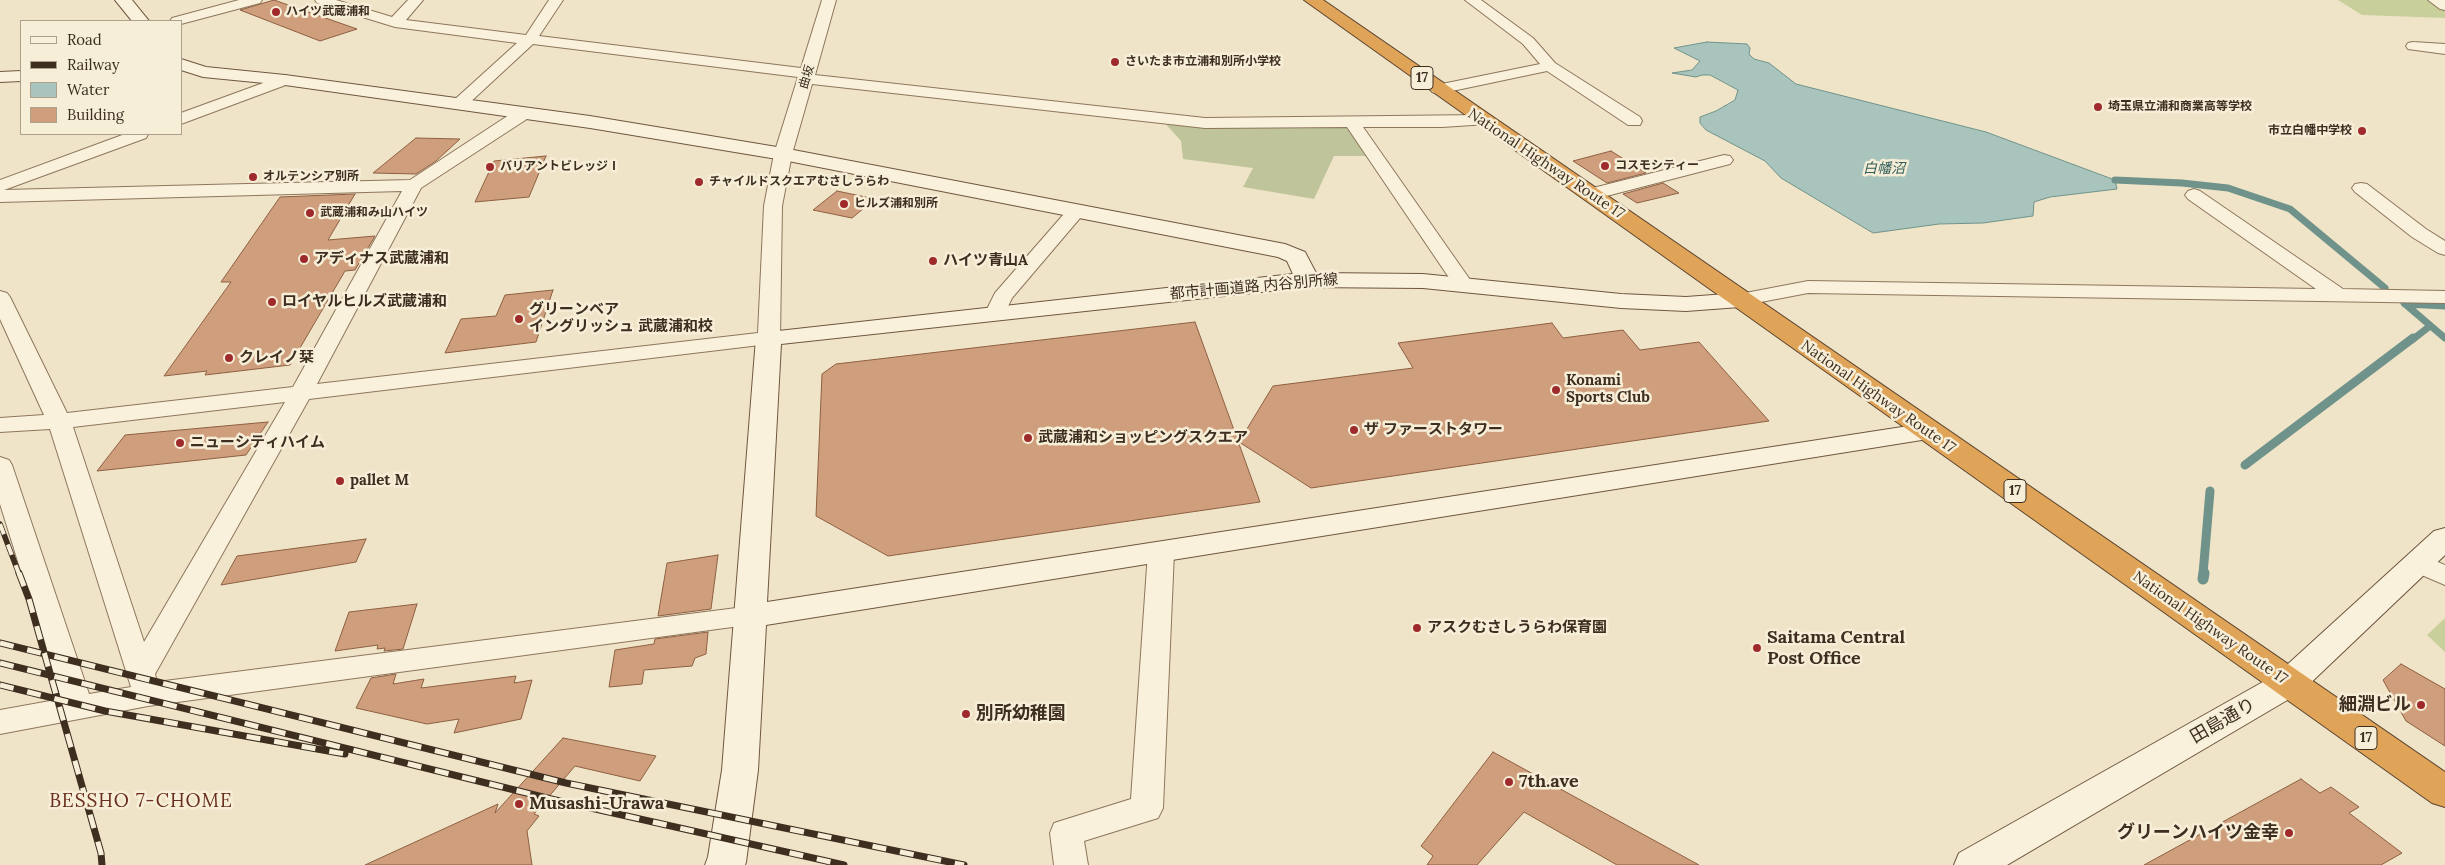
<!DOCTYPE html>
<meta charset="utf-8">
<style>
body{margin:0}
#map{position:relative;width:2445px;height:865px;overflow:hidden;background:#f0e4c8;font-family:Lora,serif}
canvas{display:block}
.legend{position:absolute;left:20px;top:20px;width:162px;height:115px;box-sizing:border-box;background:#f7eed8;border:1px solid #ada18e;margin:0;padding:6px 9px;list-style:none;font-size:15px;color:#3d2e20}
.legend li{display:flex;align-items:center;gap:10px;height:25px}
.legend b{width:25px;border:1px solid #ada18e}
</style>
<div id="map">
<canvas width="2445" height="865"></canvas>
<ul class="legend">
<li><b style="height:6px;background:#faf1dc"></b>Road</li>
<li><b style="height:6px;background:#3d2e20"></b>Railway</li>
<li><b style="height:14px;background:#a9c4bc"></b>Water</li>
<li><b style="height:14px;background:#cf9f7d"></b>Building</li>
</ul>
</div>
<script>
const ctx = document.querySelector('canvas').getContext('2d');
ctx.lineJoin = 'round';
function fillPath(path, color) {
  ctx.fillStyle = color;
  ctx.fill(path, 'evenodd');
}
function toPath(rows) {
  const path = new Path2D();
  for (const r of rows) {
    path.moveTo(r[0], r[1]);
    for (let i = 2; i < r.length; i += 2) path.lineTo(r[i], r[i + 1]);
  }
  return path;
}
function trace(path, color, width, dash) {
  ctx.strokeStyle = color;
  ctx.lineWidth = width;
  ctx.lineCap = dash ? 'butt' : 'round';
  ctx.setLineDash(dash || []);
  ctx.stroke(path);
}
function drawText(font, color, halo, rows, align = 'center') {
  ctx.font = font + ' Lora,"Noto Sans JP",serif';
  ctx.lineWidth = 5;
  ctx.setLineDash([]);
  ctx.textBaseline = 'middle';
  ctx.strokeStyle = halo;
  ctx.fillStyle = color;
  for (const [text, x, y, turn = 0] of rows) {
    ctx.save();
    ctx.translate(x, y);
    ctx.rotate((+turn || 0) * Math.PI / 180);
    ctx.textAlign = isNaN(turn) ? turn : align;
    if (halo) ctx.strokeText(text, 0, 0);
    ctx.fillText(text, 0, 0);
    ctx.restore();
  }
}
fillPath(toPath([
 [2338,0,2428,0,2445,10,2445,18,2362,15],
 [2445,618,2445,652,2427,635]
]), '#c9cf9b');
fillPath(toPath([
 [1164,122,1347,126,1366,156,1334,156,1314,199,1243,187,1253,168,1183,159,1181,141]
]), '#bfc49a');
const water = toPath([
 [1707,42,1747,44,1750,48,1749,54,1754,59,1769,63,1796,84,1986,132,2115,180,2117,189,2050,197,2034,202,2033,216,1983,223,1939,224,1873,233,1781,178,1765,161,1706,130,1700,123,1700,117,1716,111,1735,100,1738,90,1710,75,1702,75,1696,77,1672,73,1692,70,1700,61,1674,48,1707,42]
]);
fillPath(water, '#a9c4bc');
trace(water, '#6f938a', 1);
trace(toPath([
 [2115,180,2182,183,2228,188,2290,209,2385,288],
 [2404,303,2445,338],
 [2405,304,2445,306],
 [2412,340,2430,326]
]), '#6f938a', 7);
trace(toPath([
 [2245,465,2413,338],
 [2203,574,2210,491]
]), '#6f938a', 9);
trace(toPath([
 [2203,579,2204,573]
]), '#6f938a', 11);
const building = toPath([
 [274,0,357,29,320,41,240,10,274,0],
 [416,138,460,139,436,161,416,174,373,173,416,138],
 [1611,151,1646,173,1607,183,1573,161,1611,151],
 [546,156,529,197,475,202,494,161,546,156],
 [1663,183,1679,193,1637,203,1623,194,1663,183],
 [837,191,875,199,852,218,813,210,837,191],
 [355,194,328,240,375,236,355,270,345,271,290,365,205,375,207,371,164,376,231,282,221,282,280,197,355,194],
 [553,290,536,342,445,353,461,319,496,316,505,295,553,290],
 [1195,322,1260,502,888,556,816,516,822,374,836,364,1195,322],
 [1552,323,1563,338,1623,330,1640,350,1699,342,1769,421,1311,488,1239,442,1273,386,1413,368,1398,343,1552,323],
 [268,422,246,455,97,471,125,435,268,422],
 [366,539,356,562,221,585,237,556,366,539],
 [718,555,711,609,658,616,667,563,718,555],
 [417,604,403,649,384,651,385,648,377,649,378,645,335,651,349,612,417,604],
 [708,632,706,654,695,658,692,666,644,670,642,684,609,687,615,650,654,644,655,639,708,632],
 [2401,664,2445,689,2445,746,2406,721,2383,680,2401,664],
 [396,674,393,684,424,679,421,688,516,676,514,683,532,680,521,719,454,733,459,719,427,724,356,708,371,678,396,674],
 [563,738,656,756,640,781,575,766,534,814,539,816,527,831,532,865,365,865,498,804,495,813,563,738],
 [1493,752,1699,865,1617,865,1524,812,1477,865,1427,865,1433,856,1421,846,1493,752],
 [2301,779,2320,793,2331,787,2359,807,2349,813,2402,853,2381,865,2144,865,2301,779]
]);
fillPath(building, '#cf9f7d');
trace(building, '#8d5f41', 1);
const street = toPath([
 [239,0,262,0,260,3,181,24,181,21,170,21,172,18,239,0],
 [315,0,336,0,392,17,408,0,423,0,406,20,526,35,549,0,563,0,539,36,801,68,822,0,836,0,815,75,1205,118,1482,115,1488,116,1490,120,1488,124,1442,127,1363,127,1473,284,1470,288,1463,290,1456,288,1347,127,1205,128,812,84,792,154,782,206,780,338,777,343,309,399,155,674,157,682,752,606,762,609,766,616,762,623,148,706,0,734,0,710,61,699,0,504,0,457,9,460,12,465,89,694,131,687,50,429,0,432,0,418,44,415,0,319,0,291,7,293,10,297,67,413,293,387,402,191,0,202,0,180,125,134,148,134,146,138,4,190,410,180,518,109,524,108,530,109,532,113,530,117,421,188,317,384,758,333,764,206,774,154,798,77,533,44,465,107,459,109,453,107,451,104,453,101,517,43,395,27,317,3,315,0],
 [285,402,144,642,73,427,285,402],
 [1465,0,1481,0,1533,38,1555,63,1640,117,1642,121,1640,125,1628,125,1547,71,1438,94,1432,92,1430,89,1432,86,1540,64,1523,44,1465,0],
 [2428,0,2445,0,2445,10,2440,9,2428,0],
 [2413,42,2445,44,2445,54,2408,49,2406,46,2408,43,2413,42],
 [285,75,291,77,293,80,291,83,181,124,181,113,285,75],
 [1724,155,1730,156,1733,160,1730,164,1591,200,1585,198,1582,194,1585,190,1724,155],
 [2361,183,2367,184,2426,229,2445,241,2445,255,2438,253,2412,237,2355,192,2352,188,2355,184,2361,183],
 [2194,189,2200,191,2343,289,2445,291,2445,303,1808,293,1740,306,1733,304,1730,300,1733,296,1740,294,1808,281,2316,289,2188,199,2185,195,2188,191,2194,189],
 [1077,205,1084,207,1086,211,1012,298,1003,317,996,319,989,317,985,313,995,293,1070,207,1077,205],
 [1161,543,1170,546,1174,552,1163,808,1158,818,1084,841,1088,865,1054,865,1050,833,1054,823,1131,799,1148,552,1152,546,1161,543],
 [2419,554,2445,565,2445,585,2410,570,2406,563,2410,556,2419,554]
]);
const secondary = toPath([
 [115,0,132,0,149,21,132,21,115,0],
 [181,59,206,67,285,75,590,116,783,148,1285,244,1305,252,1316,273,1423,274,1621,294,1686,297,1740,293,1748,295,1752,300,1748,305,1740,307,1686,311,1621,308,1423,288,1307,287,781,344,767,602,1928,423,1938,425,1942,431,1938,437,1928,439,766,625,758,770,746,862,745,865,705,865,708,857,722,770,756,338,760,333,1293,274,1287,261,1278,257,783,160,590,128,285,85,203,77,181,70,181,59],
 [21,71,21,81,0,82,0,72,21,71],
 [2445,528,2445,555,2301,692,2007,865,1954,865,1959,853,2277,674,2434,531,2445,528]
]);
const highway = toPath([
 [1304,0,1323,0,2445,772,2445,807,2432,803,1304,0]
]);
trace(street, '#8d765c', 2);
trace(secondary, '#6f573f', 2);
trace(highway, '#5b4430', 2);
fillPath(street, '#faf1dc');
fillPath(secondary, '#faf1dc');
fillPath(highway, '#e0a458');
const railFar1 = toPath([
 [0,524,19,574]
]);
const rail = toPath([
 [19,573,29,599,101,853,102,865],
 [0,643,566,783,964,865],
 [0,663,551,799,844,865],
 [0,685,105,711,345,754]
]);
trace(railFar1, '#3d2e20', 5.5);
trace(rail, '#3d2e20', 7);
trace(railFar1, '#f7eed8', 4, [11]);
trace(rail, '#f7eed8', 5, [14]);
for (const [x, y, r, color] of [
 [276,12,5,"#9e2a2b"],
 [1115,62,5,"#9e2a2b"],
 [2098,107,5,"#9e2a2b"],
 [2362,131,5,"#9e2a2b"],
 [1605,166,5,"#9e2a2b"],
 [490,167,5,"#9e2a2b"],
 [253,177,5,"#9e2a2b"],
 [699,182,5,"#9e2a2b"],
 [844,204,5,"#9e2a2b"],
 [310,213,5,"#9e2a2b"],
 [304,259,5,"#9e2a2b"],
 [933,261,5,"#9e2a2b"],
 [272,302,5,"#9e2a2b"],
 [519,319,5,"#9e2a2b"],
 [229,358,5,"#9e2a2b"],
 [1556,390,5,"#9e2a2b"],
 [1354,430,5,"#9e2a2b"],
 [1028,438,5,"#9e2a2b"],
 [180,443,5,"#9e2a2b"],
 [340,481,5,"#9e2a2b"],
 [1417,628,5,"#9e2a2b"],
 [1757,648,5,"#9e2a2b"],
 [2421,705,5,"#9e2a2b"],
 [966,714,5,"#9e2a2b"],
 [1509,782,5,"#9e2a2b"],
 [519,804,5,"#9e2a2b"],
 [2289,833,5,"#9e2a2b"]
]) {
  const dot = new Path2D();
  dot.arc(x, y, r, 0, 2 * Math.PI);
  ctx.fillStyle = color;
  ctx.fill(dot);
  trace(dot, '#f7eed8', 2);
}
drawText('bold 12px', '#3d2e20', '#f7eed8', [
 ["ハイツ武蔵浦和",286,12],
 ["さいたま市立浦和別所小学校",1125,62],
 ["埼玉県立浦和商業高等学校",2108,107],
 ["市立白幡中学校",2352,131,"right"],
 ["コスモシティー",1615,166],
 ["バリアントビレッジⅠ",500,167],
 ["オルテンシア別所",263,177],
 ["チャイルドスクエアむさしうらわ",709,182],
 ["ヒルズ浦和別所",854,204],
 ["武蔵浦和み山ハイツ",320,213]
], 'left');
drawText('12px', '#3d2e20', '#f7eed8', [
 ["曲坂",807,77,-73]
]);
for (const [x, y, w] of [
 [1422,78,22],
 [2015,491,22],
 [2366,738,22]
]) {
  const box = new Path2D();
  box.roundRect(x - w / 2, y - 11.5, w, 23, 4);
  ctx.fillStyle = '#f7eed8';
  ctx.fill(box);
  trace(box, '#3d2e20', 1);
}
drawText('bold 14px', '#3d2e20', null, [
 ["17",1422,78],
 ["17",2015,491],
 ["17",2366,738]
]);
drawText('italic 14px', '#2f5d5a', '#f7eed8', [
 ["白幡沼",1884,169]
]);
drawText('15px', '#3d2e20', '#f7eed8', [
 ["National Highway Route 17",1546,164,34],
 ["都市計画道路 内谷別所線",1254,287,-5],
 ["National Highway Route 17",1878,397,35],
 ["National Highway Route 17",2210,628,35]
]);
drawText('bold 15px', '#3d2e20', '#f7eed8', [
 ["アディナス武蔵浦和",314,259],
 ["ハイツ青山A",943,261],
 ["ロイヤルヒルズ武蔵浦和",282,302],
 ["グリーンベア",529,310],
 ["イングリッシュ 武蔵浦和校",529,327],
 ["クレイノ栞",239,358],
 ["Konami",1566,381],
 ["Sports Club",1566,398],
 ["ザ ファーストタワー",1364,430],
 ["武蔵浦和ショッピングスクエア",1038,438],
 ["ニューシティハイム",190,443],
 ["pallet M",350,481],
 ["アスクむさしうらわ保育園",1427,628]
], 'left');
drawText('bold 18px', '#3d2e20', '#f7eed8', [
 ["Saitama Central",1767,638],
 ["Post Office",1767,659],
 ["細淵ビル",2411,705,"right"],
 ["別所幼稚園",976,714],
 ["7th.ave",1519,782],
 ["Musashi-Urawa",529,804],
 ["グリーンハイツ金幸",2279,833,"right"]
], 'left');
drawText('18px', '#3d2e20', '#f7eed8', [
 ["田島通り",2223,721,-30]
]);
ctx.letterSpacing = '1px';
drawText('19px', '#6b2e1e', '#f7eed8', [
 ["BESSHO 7-CHOME",141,802]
]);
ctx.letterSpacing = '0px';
</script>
